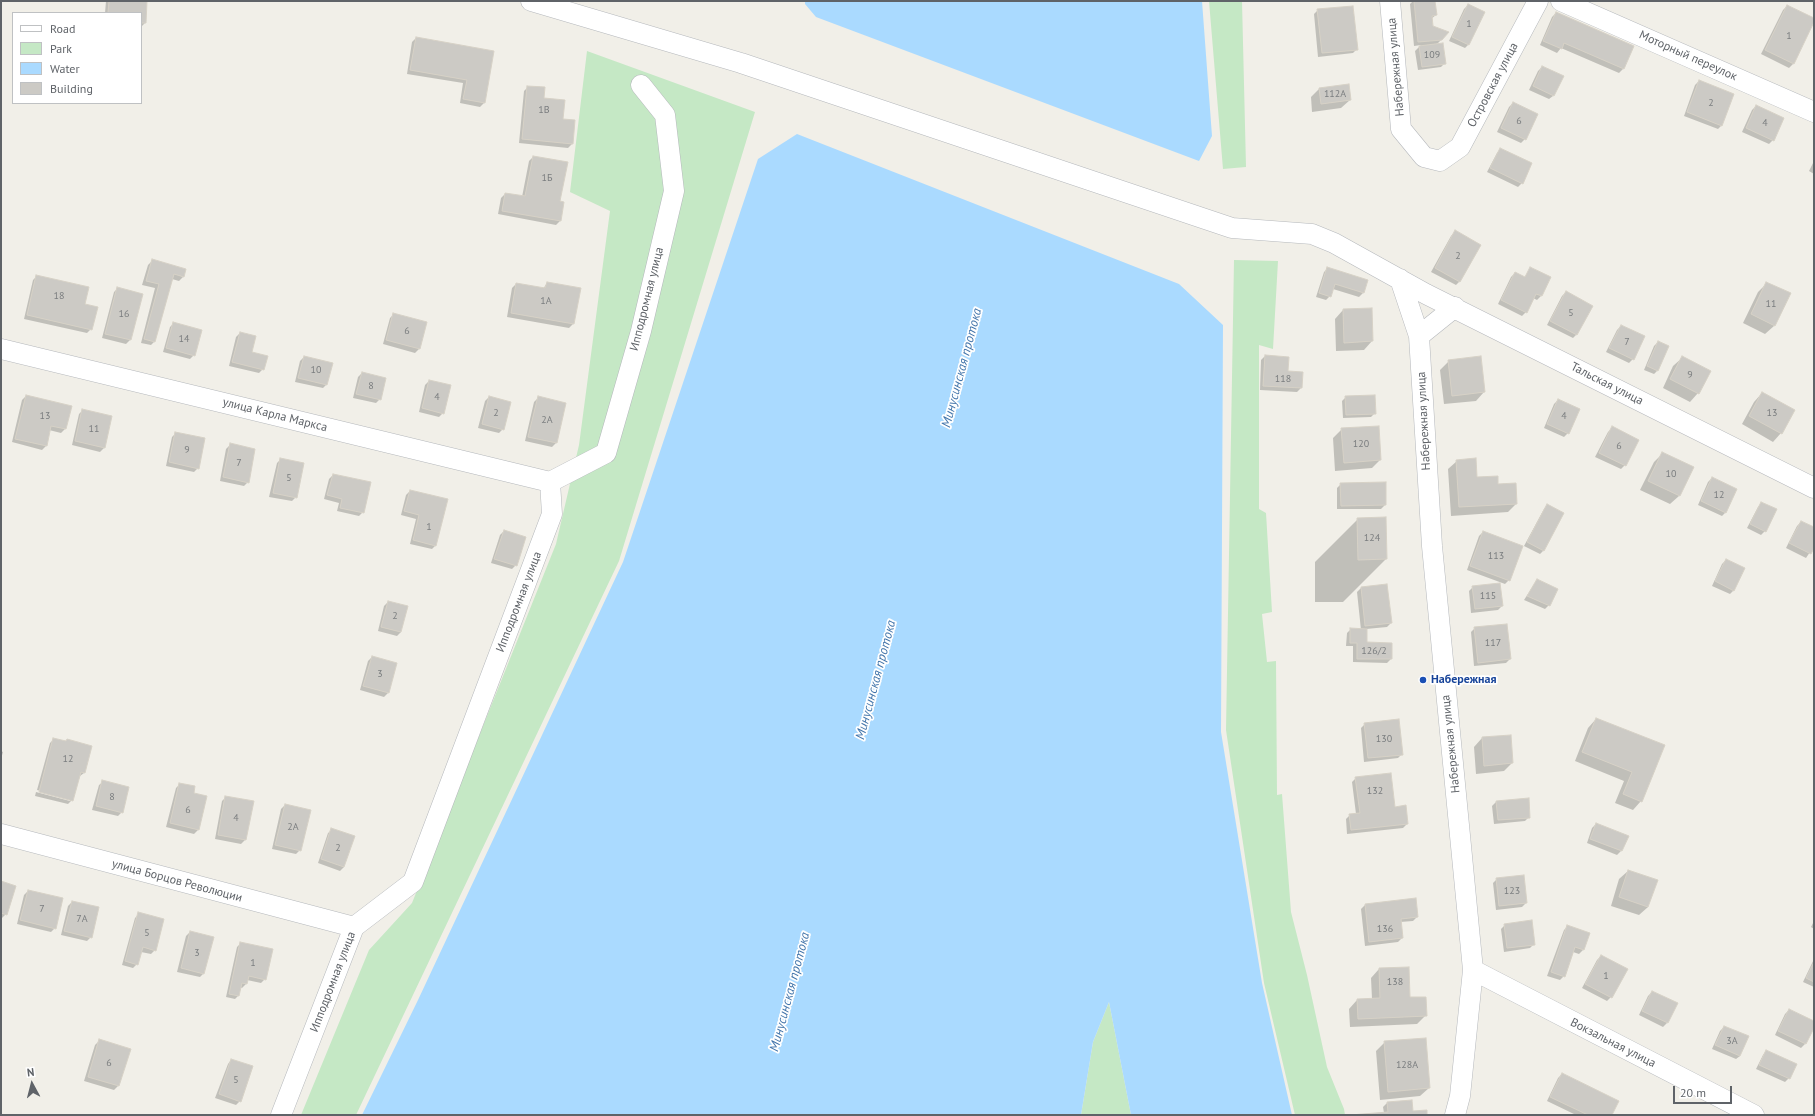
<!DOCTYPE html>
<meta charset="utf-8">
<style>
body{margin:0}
#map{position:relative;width:1815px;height:1116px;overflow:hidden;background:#f1efe8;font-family:"PT Sans",sans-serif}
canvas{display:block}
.frame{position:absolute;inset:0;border:2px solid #5f6368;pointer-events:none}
.legend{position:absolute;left:12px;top:12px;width:130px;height:92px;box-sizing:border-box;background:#fff;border:1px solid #bfc1c3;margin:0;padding:5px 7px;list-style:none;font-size:12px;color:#5f6368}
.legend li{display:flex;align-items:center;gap:8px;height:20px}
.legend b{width:20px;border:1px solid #bfc1c3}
.north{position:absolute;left:12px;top:1064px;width:40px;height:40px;-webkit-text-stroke:3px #fff;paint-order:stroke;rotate:353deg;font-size:11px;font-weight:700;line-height:16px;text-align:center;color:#5f6368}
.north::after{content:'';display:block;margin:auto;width:14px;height:18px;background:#5f6368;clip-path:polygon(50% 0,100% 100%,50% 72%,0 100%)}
.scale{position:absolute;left:1673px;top:1086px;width:59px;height:18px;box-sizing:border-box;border:2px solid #5f6368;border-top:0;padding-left:5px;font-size:12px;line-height:14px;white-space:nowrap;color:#5f6368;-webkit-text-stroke:3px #fff;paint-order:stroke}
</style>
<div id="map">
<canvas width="1815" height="1116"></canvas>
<div class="frame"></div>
<ul class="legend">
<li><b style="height:5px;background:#fff"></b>Road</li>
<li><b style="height:11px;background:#c5e8c5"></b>Park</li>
<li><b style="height:11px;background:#aadaff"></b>Water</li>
<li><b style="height:11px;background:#cccac5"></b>Building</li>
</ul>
<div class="north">N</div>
<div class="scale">20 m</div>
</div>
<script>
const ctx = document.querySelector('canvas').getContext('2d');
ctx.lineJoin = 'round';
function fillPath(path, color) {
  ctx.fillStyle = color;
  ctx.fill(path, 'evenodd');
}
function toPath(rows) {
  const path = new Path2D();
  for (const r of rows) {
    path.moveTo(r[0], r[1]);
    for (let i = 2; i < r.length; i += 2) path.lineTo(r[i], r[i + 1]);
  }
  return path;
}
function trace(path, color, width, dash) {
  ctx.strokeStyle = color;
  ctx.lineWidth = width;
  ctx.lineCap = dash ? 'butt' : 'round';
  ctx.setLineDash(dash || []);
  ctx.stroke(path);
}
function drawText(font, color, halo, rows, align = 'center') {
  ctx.font = font + ' "PT Sans",sans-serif';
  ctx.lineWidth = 3.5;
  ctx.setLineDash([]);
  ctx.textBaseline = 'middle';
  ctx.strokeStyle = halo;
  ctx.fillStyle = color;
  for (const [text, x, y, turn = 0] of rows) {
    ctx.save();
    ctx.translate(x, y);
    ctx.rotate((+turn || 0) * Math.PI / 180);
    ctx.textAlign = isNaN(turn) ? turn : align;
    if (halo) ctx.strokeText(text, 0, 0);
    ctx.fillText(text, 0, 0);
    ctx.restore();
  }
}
fillPath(toPath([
 [1209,1,1242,1,1246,167,1223,169],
 [587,51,755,112,619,561,356,1115,301,1115,369,950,412,903,556,544,579,445,610,211,570,192],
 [1234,260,1278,261,1273,349,1259,345,1259,509,1266,513,1272,612,1262,614,1267,662,1276,661,1277,795,1282,794,1291,912,1307,975,1327,1067,1344,1109,1345,1115,1295,1115,1264,983,1226,730],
 [1109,1002,1131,1115,1081,1115,1093,1042]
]), '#c5e8c5');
fillPath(toPath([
 [805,1,1202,1,1212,136,1199,161,816,17,805,4],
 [797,134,1179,284,1223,325,1221,732,1262,983,1292,1115,1131,1115,1109,1002,1093,1042,1081,1115,362,1115,418,1000,623,562,758,159]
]), '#aadaff');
fillPath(toPath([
 [106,1,146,1,145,23,141,27,141,13,105,13],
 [1413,1,1434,1,1436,15,1431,19,1432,27,1442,39,1436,45,1445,63,1441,67,1418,70,1415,51,1421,45,1414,46,1410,4],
 [1468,5,1469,44,1465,48,1449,41,1464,9],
 [1787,6,1814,19,1793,64,1789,68,1761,54,1783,10],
 [1318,10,1357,49,1353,53,1318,57,1314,14],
 [1556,13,1633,46,1623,69,1619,73,1561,48,1557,53,1540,45,1552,17],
 [416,38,493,52,484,103,480,107,460,103,463,83,407,74,412,42],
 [1542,67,1553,96,1549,99,1529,90,1538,71],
 [1699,81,1722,125,1718,129,1684,116,1695,85],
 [528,87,562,120,572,144,568,148,519,143,524,91],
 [1319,89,1350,100,1341,108,1312,112,1311,97],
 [1513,103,1525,139,1521,143,1497,132,1509,107],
 [1756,106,1773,140,1769,144,1742,132,1752,110],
 [1501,149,1522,183,1518,187,1487,172,1497,153],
 [533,157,559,202,563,203,560,221,556,225,498,214,501,198,505,194,522,197,529,161],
 [1814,161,1814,174,1809,171],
 [1455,232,1460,281,1456,285,1431,272,1451,236],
 [152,261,183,277,179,281,172,279,155,341,151,345,141,343,155,288,142,285,148,265],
 [1328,268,1363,293,1359,297,1333,289,1330,296,1326,300,1316,297,1324,272],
 [1531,268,1541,296,1537,300,1533,298,1526,312,1522,316,1498,304,1511,277,1515,273,1524,278],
 [37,276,83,305,91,329,87,333,24,319,33,280],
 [547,283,579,289,573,324,569,328,507,317,512,288,516,284,543,289],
 [1767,283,1789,294,1774,326,1765,334,1743,323,1758,292],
 [118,288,142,294,130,340,126,344,102,338,114,292],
 [1566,292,1577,334,1573,338,1547,325,1562,296],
 [1371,309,1372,341,1364,350,1336,351,1335,319,1343,310],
 [394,314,419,349,415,353,383,344,390,318],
 [174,323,194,355,190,359,163,352,170,327],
 [1621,326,1633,359,1629,363,1606,352,1617,330],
 [240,333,250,353,263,369,259,373,229,366,236,337],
 [1658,342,1657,371,1654,374,1644,370,1654,346],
 [1265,356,1301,388,1297,392,1260,390,1261,360],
 [304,357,327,384,323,388,295,382,300,361],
 [1682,358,1698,393,1690,402,1663,388,1673,366],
 [1449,361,1484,392,1476,401,1444,404,1440,370],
 [362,373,380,399,376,403,353,398,358,377],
 [429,381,443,413,439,417,419,412,425,385],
 [1762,393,1781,433,1773,442,1742,424,1754,402],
 [26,396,65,429,61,433,49,430,46,446,42,450,12,442,22,400],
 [489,397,503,429,499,433,478,428,485,401],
 [1346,397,1375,413,1371,417,1343,418,1342,401],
 [538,398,565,404,556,443,552,447,525,441,534,402],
 [1558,400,1568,433,1564,437,1544,428,1554,404],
 [83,410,111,417,104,448,100,452,72,445,79,414],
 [1612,428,1625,465,1621,469,1595,457,1608,432],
 [1342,429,1380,460,1372,468,1335,471,1333,438],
 [176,433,198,468,194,472,166,466,172,437],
 [230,445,248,482,244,486,220,481,226,449],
 [1663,453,1692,468,1679,496,1670,504,1640,490,1654,462],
 [281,459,296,497,292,501,269,497,277,463],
 [1457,461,1476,478,1516,504,1508,512,1451,516,1448,469],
 [333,475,363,512,359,516,337,511,339,503,324,499,329,479],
 [1712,478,1726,512,1722,516,1698,505,1708,482],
 [1341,484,1385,505,1381,509,1337,509,1337,488],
 [410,491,436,545,432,549,410,544,416,519,401,515,406,495],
 [1762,503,1765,531,1761,535,1747,528,1758,507],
 [1548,505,1543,551,1540,554,1524,546,1544,509],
 [1358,519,1386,559,1343,602,1315,602,1315,562],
 [1801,522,1814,528,1814,546,1806,558,1786,548,1797,526],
 [504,531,516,565,512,569,491,563,500,535],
 [1483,532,1509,580,1505,584,1467,570,1479,536],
 [1726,560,1734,590,1730,594,1712,586,1722,564],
 [1537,580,1549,605,1545,609,1524,600],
 [1387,585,1391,623,1387,627,1366,629,1366,643,1391,659,1387,663,1353,662,1353,646,1346,646,1347,633,1351,629,1361,630,1357,592,1361,588],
 [1473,587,1502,606,1498,610,1471,613,1469,591],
 [388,602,401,632,397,636,378,631,384,606],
 [1475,628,1510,659,1506,663,1474,666,1471,632],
 [372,657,388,693,384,697,360,690,368,661],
 [1596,719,1663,746,1641,801,1633,810,1615,803,1624,781,1575,761,1588,728],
 [1365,724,1402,754,1398,758,1364,762,1361,728],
 [1482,738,1512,763,1504,771,1476,774,1474,747],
 [54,739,84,773,80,776,72,800,68,804,35,796,36,792,70,801,70,799,37,790,50,743],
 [1,751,3,752,1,759],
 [1356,778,1394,808,1407,824,1403,828,1347,834,1346,819,1350,815,1356,814,1352,782],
 [103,782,122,812,118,816,92,810,99,785],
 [180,784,193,794,198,830,194,834,166,827,176,788],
 [226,797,245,840,241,844,215,839,222,801],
 [1496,802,1529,817,1525,821,1494,824,1492,806],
 [285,805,300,850,296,854,272,849,281,809],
 [1596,824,1627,836,1621,851,1617,855,1587,843,1592,828],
 [332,830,344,867,340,871,318,863,328,833],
 [1628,871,1648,907,1639,915,1611,906,1619,879],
 [1497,879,1526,903,1522,907,1496,910,1493,883],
 [1,882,6,914,2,918,1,918],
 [28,891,55,928,51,932,17,924,24,895],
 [72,902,91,937,87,941,61,935,68,906],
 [1365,905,1417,917,1413,921,1400,922,1402,938,1398,942,1365,946,1361,909],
 [139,914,155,950,151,954,141,952,137,964,133,968,122,965,135,918],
 [1814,921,1814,929,1811,927],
 [1505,925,1534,944,1530,948,1504,952,1501,929],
 [1568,926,1589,933,1583,950,1579,954,1573,952,1564,976,1560,980,1547,976,1564,930],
 [190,932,204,973,200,977,177,972,186,936],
 [241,943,265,979,261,983,247,980,246,984,242,988,240,987,239,995,235,999,226,997,237,947],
 [1601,956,1611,997,1607,1001,1582,988,1597,960],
 [1814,959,1814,987,1803,982],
 [1379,969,1426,1015,1417,1024,1350,1027,1349,1009,1357,1000,1372,999,1371,978],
 [1652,992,1676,1004,1667,1023,1663,1027,1639,1015,1648,996],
 [1789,1010,1814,1022,1805,1044,1801,1048,1775,1035,1785,1014],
 [1724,1027,1740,1056,1736,1059,1712,1049,1720,1031],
 [99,1041,129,1050,118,1086,114,1090,84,1081,95,1045],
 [1385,1042,1429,1088,1420,1096,1380,1100,1376,1051],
 [1766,1051,1789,1078,1785,1082,1756,1069,1763,1055],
 [231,1060,240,1101,236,1105,215,1098,228,1064],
 [1562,1074,1611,1115,1576,1115,1547,1101,1558,1078],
 [1387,1103,1412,1112,1426,1115,1358,1115,1384,1113,1383,1107]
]), '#0003');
const building = toPath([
 [109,1,147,1,146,23,141,23,141,13,108,13,109,1],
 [1414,1,1435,1,1437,15,1432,16,1433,26,1449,32,1442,40,1418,42,1414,1],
 [1468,4,1485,12,1469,45,1452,37,1468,4],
 [1787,5,1814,18,1814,22,1794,64,1765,50,1787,5],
 [1353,6,1358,50,1322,53,1317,9,1353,6],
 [1556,12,1634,46,1624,69,1564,43,1562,49,1543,41,1556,12],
 [416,37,494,51,485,103,463,99,467,80,410,70,416,37],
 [1443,43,1446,64,1422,67,1419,46,1443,43],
 [1542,66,1564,76,1554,96,1533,86,1542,66],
 [1699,80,1734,94,1722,126,1687,112,1699,80],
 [1349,84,1351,100,1321,104,1319,88,1349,84],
 [527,86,545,87,544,98,565,100,563,119,575,120,573,144,522,139,527,86],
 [1513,102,1538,114,1526,140,1501,128,1513,102],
 [1756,105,1784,118,1774,141,1746,128,1756,105],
 [1500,148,1532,163,1523,184,1490,168,1500,148],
 [533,156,568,162,560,201,564,202,561,221,502,211,505,193,525,196,533,156],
 [1455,230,1481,245,1460,282,1435,268,1455,230],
 [152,259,186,269,184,277,174,274,155,342,144,339,159,284,146,281,152,259],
 [1327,267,1368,280,1364,293,1335,284,1331,297,1319,293,1327,267],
 [1530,267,1551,277,1542,296,1536,294,1527,313,1501,300,1515,272,1525,277,1530,267],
 [36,275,89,287,85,304,98,307,92,330,27,315,36,275],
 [547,282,581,288,574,324,511,313,516,283,545,288,547,282],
 [1766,282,1791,293,1775,326,1751,314,1766,282],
 [117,287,143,294,131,340,105,334,117,287],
 [1566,291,1593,306,1577,335,1550,321,1566,291],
 [1372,308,1373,341,1344,343,1343,309,1372,308],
 [393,313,427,322,420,349,386,340,393,313],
 [173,322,202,330,195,356,166,348,173,322],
 [1621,325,1645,336,1634,360,1609,348,1621,325],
 [240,332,256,336,252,352,268,356,264,370,232,362,240,332],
 [1658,341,1669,346,1658,371,1647,366,1658,341],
 [1265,355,1289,357,1288,371,1303,372,1302,388,1263,386,1265,355],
 [304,356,333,363,327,385,298,378,304,356],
 [1481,356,1485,392,1452,396,1448,360,1481,356],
 [1682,356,1711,371,1699,394,1670,379,1682,356],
 [362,372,386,378,381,400,356,394,362,372],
 [429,380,451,385,444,414,422,408,429,380],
 [1762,392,1795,410,1782,434,1749,416,1762,392],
 [26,395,72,406,66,429,51,426,47,446,15,439,26,395],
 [1375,395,1376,414,1346,415,1345,396,1375,395],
 [489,396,511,402,504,430,482,424,489,396],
 [538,396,566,403,557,443,528,437,538,396],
 [1558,399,1580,409,1569,434,1547,424,1558,399],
 [82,409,112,416,105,448,75,441,82,409],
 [1379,426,1381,460,1344,463,1341,428,1379,426],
 [1612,426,1639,440,1626,466,1599,453,1612,426],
 [175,432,205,438,199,469,169,462,175,432],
 [230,443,255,449,249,483,223,477,230,443],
 [1662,452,1694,467,1680,496,1648,481,1662,452],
 [280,458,304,463,297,498,273,493,280,458],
 [1476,458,1477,477,1498,476,1498,484,1516,483,1517,504,1459,507,1456,460,1476,458],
 [333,474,371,482,364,513,340,508,342,499,327,495,333,474],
 [1712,477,1737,489,1726,513,1701,501,1712,477],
 [1386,482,1386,505,1341,506,1340,483,1386,482],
 [410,490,448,499,436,546,413,540,419,515,404,511,410,490],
 [1761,502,1777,509,1766,532,1750,524,1761,502],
 [1547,504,1564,513,1544,551,1527,542,1547,504],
 [1386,517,1387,559,1358,560,1357,518,1386,517],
 [1801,521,1814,527,1814,548,1811,554,1789,543,1801,521],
 [504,530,526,537,517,566,494,559,504,530],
 [1483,531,1523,546,1510,581,1470,566,1483,531],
 [1726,559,1745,568,1734,591,1715,581,1726,559],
 [1537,579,1558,589,1550,606,1527,596,1537,579],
 [1500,583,1503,606,1475,609,1472,586,1500,583],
 [1387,584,1392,623,1365,626,1361,587,1387,584],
 [388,601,408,606,401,632,381,627,388,601],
 [1507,624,1511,659,1478,663,1474,627,1507,624],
 [1350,628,1367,629,1367,642,1392,643,1392,659,1357,659,1357,643,1350,643,1350,628],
 [372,656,397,663,389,693,363,686,372,656],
 [1596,718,1665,745,1642,802,1623,794,1632,772,1582,752,1596,718],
 [1399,719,1403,755,1368,758,1364,723,1399,719],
 [1511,735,1513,763,1484,766,1482,737,1511,735],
 [53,738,66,741,67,739,92,746,85,773,81,772,73,801,39,792,53,738],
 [1391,773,1395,807,1406,805,1408,824,1351,830,1349,814,1360,813,1355,777,1391,773],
 [102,780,129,787,123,813,96,806,102,780],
 [179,783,195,786,194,793,207,796,199,830,170,823,179,783],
 [225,796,254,801,246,840,218,835,225,796],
 [1529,798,1530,818,1498,820,1496,801,1529,798],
 [285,804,311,810,301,851,275,845,285,804],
 [1596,823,1629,836,1622,851,1590,839,1596,823],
 [331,828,355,836,344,867,321,859,331,828],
 [1628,870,1658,880,1648,907,1619,897,1628,870],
 [1524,875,1527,903,1499,906,1496,878,1524,875],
 [1,881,16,886,7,915,1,913,1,881],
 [28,890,63,898,56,929,20,920,28,890],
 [1416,898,1418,917,1401,919,1403,938,1369,942,1365,904,1416,898],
 [72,901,99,907,92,938,64,931,72,901],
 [138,912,164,919,156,951,143,947,138,965,125,961,138,912],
 [1532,920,1535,945,1507,948,1504,924,1532,920],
 [1567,925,1590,933,1584,950,1575,947,1565,977,1551,972,1567,925],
 [190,931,214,937,204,974,181,968,190,931],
 [240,942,273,949,266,980,249,976,247,984,242,983,239,996,229,994,240,942],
 [1601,955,1628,969,1612,998,1585,984,1601,955],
 [1814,962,1814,982,1806,978,1814,962],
 [1409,967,1410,997,1426,997,1427,1016,1358,1019,1357,999,1380,998,1379,968,1409,967],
 [1652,991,1678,1003,1668,1023,1642,1011,1652,991],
 [1789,1009,1814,1021,1814,1028,1806,1044,1778,1031,1789,1009],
 [1724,1026,1749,1036,1740,1056,1715,1045,1724,1026],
 [1426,1038,1430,1088,1388,1092,1384,1041,1426,1038],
 [99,1039,131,1049,119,1086,88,1077,99,1039],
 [1766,1050,1797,1064,1790,1079,1759,1065,1766,1050],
 [231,1059,253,1066,241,1102,219,1094,231,1059],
 [1562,1073,1619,1101,1612,1115,1588,1115,1550,1097,1562,1073],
 [1412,1100,1413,1111,1427,1110,1427,1115,1350,1115,1388,1112,1387,1102,1412,1100]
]);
fillPath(building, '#cccac5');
trace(building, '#d6d1c6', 1);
const minor = toPath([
 [531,1,741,63,1232,228,1312,234,1334,243,1426,294,1814,488],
 [1390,1,1401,129,1424,157,1440,161,1460,147,1538,1],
 [1561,1,1814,112],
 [1400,279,1419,336,1432,546,1473,970,1460,1096,1455,1115],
 [1419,336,1455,307],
 [1,349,550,482],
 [1,834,354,927],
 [1473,970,1754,1115],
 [281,1115,354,927,413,882,552,514,550,482,606,453,641,331,674,191,665,115,641,85]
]);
trace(minor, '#b5b8bc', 21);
trace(minor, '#fff', 20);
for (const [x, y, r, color] of [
 [1423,680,4,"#1a4fb4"]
]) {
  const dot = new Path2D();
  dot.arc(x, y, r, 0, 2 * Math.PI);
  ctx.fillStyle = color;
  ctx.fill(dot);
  trace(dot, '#fff', 1.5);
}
drawText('10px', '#7a7d7f', null, [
 ["1",1469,24],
 ["1",1789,36],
 ["109",1432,55],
 ["112А",1335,94],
 ["2",1711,103],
 ["1В",544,110],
 ["6",1519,121],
 ["4",1765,123],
 ["1Б",547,178],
 ["2",1458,256],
 ["18",59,296],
 ["1А",546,301],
 ["11",1771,304],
 ["5",1571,313],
 ["16",124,314],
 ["6",407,331],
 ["14",184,339],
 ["7",1627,342],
 ["10",316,370],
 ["9",1690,375],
 ["118",1283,379],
 ["8",371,386],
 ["4",437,397],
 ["2",496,413],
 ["13",1772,413],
 ["13",45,416],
 ["4",1564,416],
 ["2А",547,420],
 ["11",94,429],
 ["120",1361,444],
 ["6",1619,446],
 ["9",187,450],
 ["7",239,463],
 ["10",1671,474],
 ["5",289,478],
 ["12",1719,495],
 ["1",429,527],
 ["124",1372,538],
 ["113",1496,556],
 ["115",1488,596],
 ["2",395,616],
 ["117",1493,643],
 ["126/2",1374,651],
 ["3",380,674],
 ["130",1384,739],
 ["12",68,759],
 ["132",1375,791],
 ["8",112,797],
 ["6",188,810],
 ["4",236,818],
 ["2А",293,827],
 ["2",338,848],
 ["123",1512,891],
 ["7",42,909],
 ["7А",82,919],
 ["136",1385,929],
 ["5",147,933],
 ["3",197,953],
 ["1",253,963],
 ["1",1606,976],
 ["138",1395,982],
 ["3А",1732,1041],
 ["6",109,1063],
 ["128А",1407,1065],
 ["5",236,1080]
]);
drawText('12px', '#5f6368', '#fff', [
 ["Моторный переулок",1688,56,24],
 ["Набережная улица",1396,67,-95],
 ["Островская улица",1493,85,-62],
 ["Ипподромная улица",647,299,-76],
 ["Тальская улица",1607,384,27],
 ["улица Карла Маркса",275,415,14],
 ["Набережная улица",1424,421,-93],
 ["Ипподромная улица",519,602,-69],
 ["Набережная улица",1451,744,-96],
 ["улица Борцов Революции",177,881,15],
 ["Ипподромная улица",333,982,-69],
 ["Вокзальная улица",1613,1043,27]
]);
drawText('bold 12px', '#164399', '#fff', [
 ["Набережная",1431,680]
], 'left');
drawText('italic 13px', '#4174aa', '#fff', [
 ["Минусинская протока",962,368,-75],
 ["Минусинская протока",876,680,-75],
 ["Минусинская протока",790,992,-75]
]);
</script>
